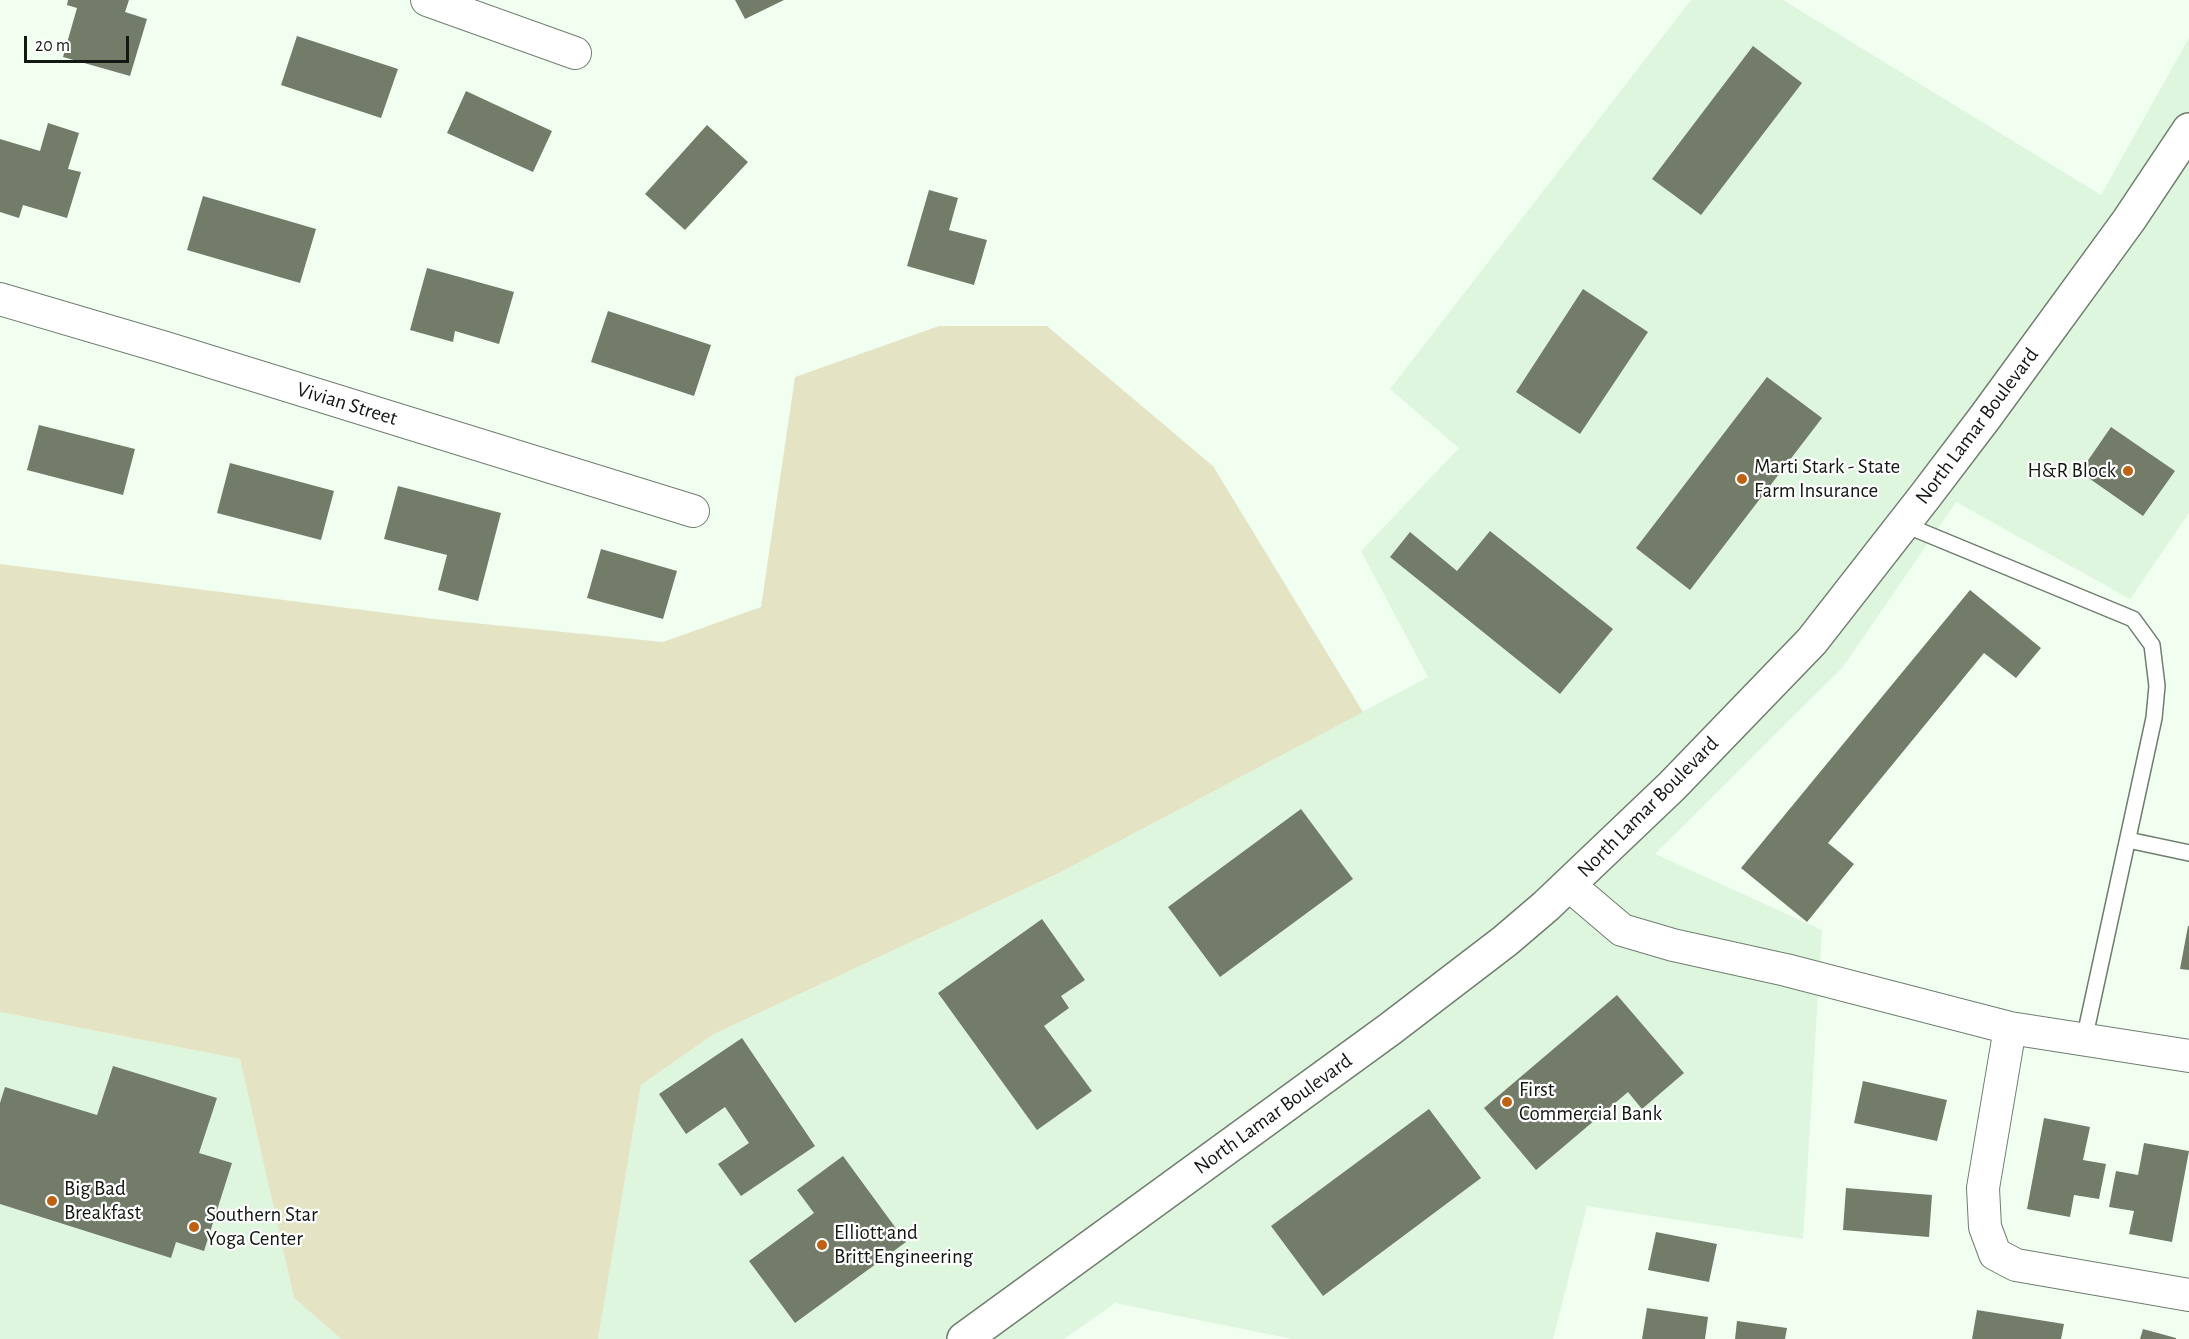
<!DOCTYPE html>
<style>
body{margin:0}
#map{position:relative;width:2189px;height:1339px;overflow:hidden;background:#f1fff1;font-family:"Alegreya Sans",sans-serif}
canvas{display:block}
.scale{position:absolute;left:24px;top:36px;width:105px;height:27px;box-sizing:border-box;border:3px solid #131813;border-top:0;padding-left:8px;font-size:18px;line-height:21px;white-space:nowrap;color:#131813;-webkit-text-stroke:4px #fff;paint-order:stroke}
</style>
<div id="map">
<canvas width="2189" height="1339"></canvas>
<div class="scale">20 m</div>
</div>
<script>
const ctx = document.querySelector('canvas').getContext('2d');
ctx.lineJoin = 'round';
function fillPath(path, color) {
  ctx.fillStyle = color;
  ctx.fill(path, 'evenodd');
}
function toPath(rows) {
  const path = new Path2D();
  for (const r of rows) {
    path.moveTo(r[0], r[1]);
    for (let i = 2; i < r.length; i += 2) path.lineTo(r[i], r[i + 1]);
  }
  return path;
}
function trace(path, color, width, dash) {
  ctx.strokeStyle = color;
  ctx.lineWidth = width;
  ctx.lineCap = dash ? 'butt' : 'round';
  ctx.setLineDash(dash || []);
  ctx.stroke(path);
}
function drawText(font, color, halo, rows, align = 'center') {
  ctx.font = font + ' "Alegreya Sans",sans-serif';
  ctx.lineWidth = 4.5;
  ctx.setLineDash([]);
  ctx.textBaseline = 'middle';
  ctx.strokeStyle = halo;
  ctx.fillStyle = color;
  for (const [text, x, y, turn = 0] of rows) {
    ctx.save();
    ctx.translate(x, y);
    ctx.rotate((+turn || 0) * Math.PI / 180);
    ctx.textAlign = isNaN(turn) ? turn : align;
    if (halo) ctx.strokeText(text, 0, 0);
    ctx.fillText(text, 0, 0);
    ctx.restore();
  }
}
fillPath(toPath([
 [1691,0,1783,0,2101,195,2189,38,2189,513,2130,599,1956,502,1843,667,1655,854,1822,930,1803,1239,1587,1206,1553,1339,1292,1339,1115,1303,1064,1339,598,1339,641,1085,714,1034,1059,873,1428,677,1361,551,1459,448,1390,389],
 [0,1012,240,1059,294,1298,341,1339,0,1339]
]), '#def5de');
fillPath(toPath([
 [939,326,1047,326,1213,466,1363,712,1059,873,714,1034,641,1085,598,1339,341,1339,294,1298,240,1059,0,1012,0,564,434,619,663,642,761,607,795,377]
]), '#e4e4c5');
fillPath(toPath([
 [68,0,129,0,125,12,147,19,130,76,63,57,77,8,67,5],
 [735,0,784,0,745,19],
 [297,36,398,69,381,118,281,85],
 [1753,46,1802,83,1701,215,1652,179],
 [466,91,552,131,533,172,447,133],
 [48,123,79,133,68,169,81,172,67,218,23,205,19,218,0,212,0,139,40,151],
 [707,125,748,162,685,230,645,194],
 [929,190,958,198,949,230,987,240,974,285,907,266],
 [203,196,316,229,300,283,187,250],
 [427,268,514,292,499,344,455,331,453,342,410,330],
 [1583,289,1648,332,1580,434,1516,392],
 [608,311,711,345,694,396,591,362],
 [1767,377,1822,418,1690,590,1636,548],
 [39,425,135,449,123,495,27,470],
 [2111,427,2175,471,2143,516,2080,472],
 [230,463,334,491,321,540,217,513],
 [398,486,501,513,478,601,438,590,447,555,384,539],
 [1490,531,1613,629,1560,694,1390,557,1410,532,1457,571],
 [601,549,677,571,663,619,587,598],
 [1970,590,2041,648,2016,678,1984,653,1828,843,1854,864,1807,922,1741,868],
 [1301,809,1353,879,1220,977,1168,907],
 [1042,919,1085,980,1061,996,1069,1008,1044,1026,1092,1091,1037,1130,938,993],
 [2188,926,2189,926,2189,970,2180,969],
 [1617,995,1684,1073,1642,1109,1628,1092,1536,1170,1484,1108],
 [742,1038,815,1146,741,1196,718,1164,749,1143,725,1107,686,1134,659,1094],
 [113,1066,217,1098,199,1153,232,1163,204,1251,176,1242,171,1258,0,1204,0,1103,5,1087,97,1115],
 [1863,1081,1947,1100,1937,1141,1854,1123],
 [1429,1109,1481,1178,1323,1296,1271,1226],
 [2044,1118,2090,1127,2083,1160,2106,1164,2099,1199,2074,1195,2070,1217,2027,1209],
 [2144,1143,2189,1151,2172,1242,2129,1234,2134,1211,2109,1207,2116,1171,2138,1175],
 [843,1156,906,1242,795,1323,749,1261,814,1213,797,1190],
 [1846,1188,1932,1195,1929,1237,1843,1230],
 [1656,1232,1717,1244,1709,1282,1648,1270],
 [1647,1308,1708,1317,1705,1339,1642,1339],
 [1977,1310,2064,1324,2061,1339,1972,1339],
 [1737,1321,1787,1328,1785,1339,1735,1339],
 [2143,1329,2176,1338,2176,1339,2140,1339]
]), '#737b69');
const lane = toPath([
 [1903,524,2133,619,2152,645,2157,686,2154,718,2084,1040],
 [2128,840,2189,853]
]);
const street = toPath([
 [427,0,575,53],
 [0,299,166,348,693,511],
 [1569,885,1622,930,1673,945,1786,970,2010,1028,2189,1056],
 [2010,1028,1983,1188,1985,1227,1995,1254,2016,1265,2189,1295]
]);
const secondary = toPath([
 [964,1339,1390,1029,1505,941,1546,906,1672,786,1812,641,1926,495,1986,416,2129,220,2189,130]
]);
trace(lane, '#6f7d6f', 18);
trace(street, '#6f7d6f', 34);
trace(secondary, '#6f7d6f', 36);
trace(lane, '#fff', 15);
trace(street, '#fff', 32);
trace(secondary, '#fff', 33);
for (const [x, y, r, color] of [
 [2128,471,6,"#be6112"],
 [1742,479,6,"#be6112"],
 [1507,1102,6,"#be6112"],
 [52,1201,6,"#be6112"],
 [194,1227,6,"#be6112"],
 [822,1245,6,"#be6112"]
]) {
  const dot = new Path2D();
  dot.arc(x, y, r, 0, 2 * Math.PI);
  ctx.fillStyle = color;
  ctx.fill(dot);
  trace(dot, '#fff', 2);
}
drawText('21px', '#131813', '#fff', [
 ["Vivian Street",347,404,17],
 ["North Lamar Boulevard",1977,426,-53],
 ["North Lamar Boulevard",1648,807,-45],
 ["North Lamar Boulevard",1273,1114,-36]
]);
drawText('21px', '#131813', '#fff', [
 ["Marti Stark - State",1754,467],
 ["Farm Insurance",1754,491],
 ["H&R Block",2116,471,"right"],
 ["First",1519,1090],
 ["Commercial Bank",1519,1114],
 ["Big Bad",64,1189],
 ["Breakfast",64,1213],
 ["Southern Star",206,1215],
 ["Yoga Center",206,1239],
 ["Elliott and",834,1233],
 ["Britt Engineering",834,1257]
], 'left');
</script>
